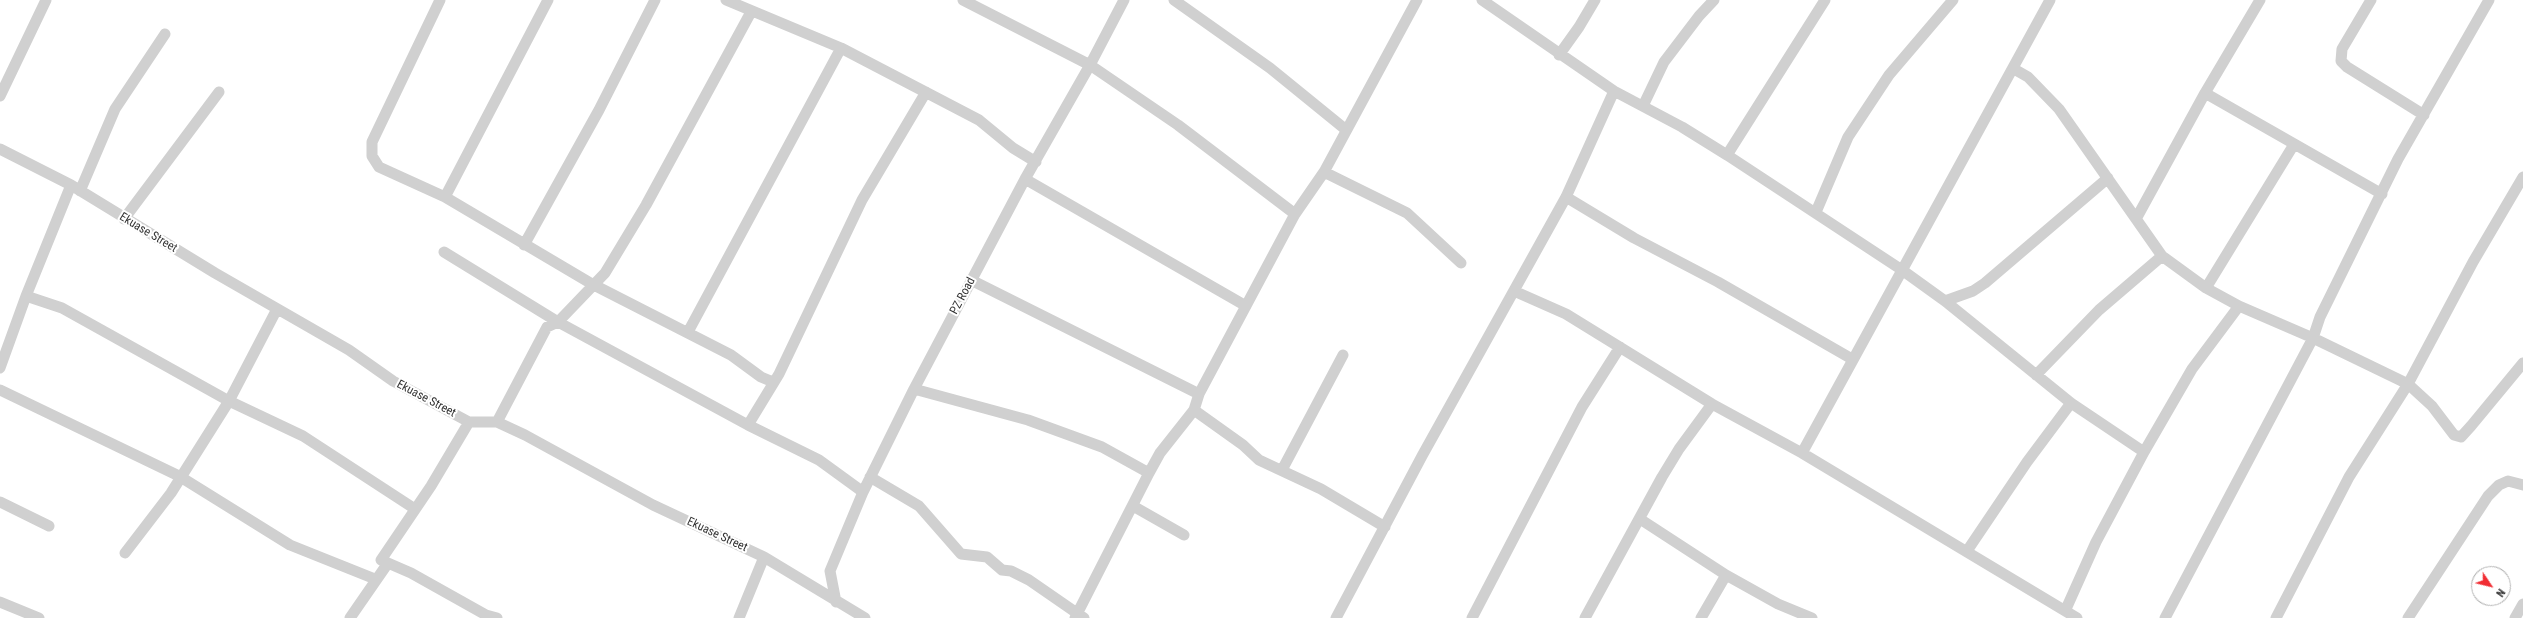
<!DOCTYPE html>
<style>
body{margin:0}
#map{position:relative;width:2523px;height:618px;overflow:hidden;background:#fff;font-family:"Roboto Condensed",sans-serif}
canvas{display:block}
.north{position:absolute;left:2471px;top:566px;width:40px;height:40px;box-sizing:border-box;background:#fff;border:1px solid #adadad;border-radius:50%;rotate:125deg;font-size:11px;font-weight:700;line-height:16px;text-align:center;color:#333}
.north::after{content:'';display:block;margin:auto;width:14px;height:18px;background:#f12d33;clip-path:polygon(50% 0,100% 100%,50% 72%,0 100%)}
</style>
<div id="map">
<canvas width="2523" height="618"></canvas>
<div class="north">N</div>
</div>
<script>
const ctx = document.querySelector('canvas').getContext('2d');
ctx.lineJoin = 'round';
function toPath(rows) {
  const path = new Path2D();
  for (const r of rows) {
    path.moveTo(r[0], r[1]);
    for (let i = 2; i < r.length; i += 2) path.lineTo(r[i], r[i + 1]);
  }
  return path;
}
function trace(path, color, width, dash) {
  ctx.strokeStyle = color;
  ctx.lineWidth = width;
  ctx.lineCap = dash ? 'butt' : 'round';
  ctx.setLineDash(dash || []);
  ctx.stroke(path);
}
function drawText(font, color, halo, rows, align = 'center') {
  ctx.font = font + ' "Roboto Condensed",sans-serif';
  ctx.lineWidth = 4;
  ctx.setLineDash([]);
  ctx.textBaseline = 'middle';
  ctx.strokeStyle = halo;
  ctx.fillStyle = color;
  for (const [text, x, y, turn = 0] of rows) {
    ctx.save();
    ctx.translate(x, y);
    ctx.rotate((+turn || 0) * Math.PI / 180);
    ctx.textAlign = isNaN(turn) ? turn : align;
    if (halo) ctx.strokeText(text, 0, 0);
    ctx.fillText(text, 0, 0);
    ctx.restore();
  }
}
trace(toPath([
 [440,0,372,142,372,156,379,167,445,197,592,284,731,355,761,377,773,382],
 [726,0,841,48,979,120,1013,148,1036,162],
 [963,0,1090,65,1178,125,1295,214],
 [1174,0,1270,68,1345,129],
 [1482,0,1614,91,1682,127,1727,155,1902,270,1945,301,2071,403,2144,452],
 [2371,0,2342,49,2341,61,2347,67,2424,115],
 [1559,55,1579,27,1595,0],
 [2014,69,2028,77,2059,109,2162,256,2206,288,2239,306,2313,338,2408,384,2432,406,2454,435,2461,437,2471,426,2523,363],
 [2205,93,2382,194],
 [0,96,46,0],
 [1643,106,1664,62,1699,16,1714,0],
 [0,149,71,185,215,273,349,350,393,381,469,422,497,422,525,435,653,505,764,557,865,618],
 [1727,155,1825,0],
 [1324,172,1407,213,1461,263],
 [1025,179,1246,306],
 [80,191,115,109,165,34],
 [445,197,548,0],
 [1566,197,1634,238,1718,282,1852,359],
 [1816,212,1848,137,1889,75,1953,0],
 [124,219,219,92],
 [2136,219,2205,93,2260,0],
 [524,245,599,110,655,0],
 [444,252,558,322,748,425,819,460,863,492],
 [971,280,1199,394],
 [2206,288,2293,146],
 [1514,291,1566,314,1712,404,1802,453,2077,618],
 [26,296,62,308,229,401,303,436,415,509],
 [1945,301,1973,291,1985,283,2108,178],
 [688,332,841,48],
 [0,368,26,296,71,185],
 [2036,375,2099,310,2162,256],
 [914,389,1028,420,1102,447,1149,473],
 [0,390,179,476,290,545,375,579],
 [1194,410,1243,445,1259,460,1321,489,1385,527],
 [469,422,431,486,381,560,411,573,486,615,497,618],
 [497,422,547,327,558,322,605,273,646,205,751,12],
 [748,425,779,374,862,200,926,92],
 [1802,453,2050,0],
 [1282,470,1343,355],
 [870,477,919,506,961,554,987,557,1002,570,1011,571,1029,580,1084,618],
 [0,502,49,526],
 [1133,506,1184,535],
 [1640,519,1726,575,1778,604,1812,618],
 [1967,551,2027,462,2071,403],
 [125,553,171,493,229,401,277,309],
 [0,602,39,618],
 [836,602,830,571,863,492,914,389,1025,179,1090,65,1124,0],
 [2066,609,2096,542,2144,452,2192,369,2239,306],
 [350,618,388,563],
 [739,618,764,557],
 [1075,618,1149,473,1160,453,1194,410,1199,394,1295,214,1324,172,1417,0],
 [1336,618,1422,456,1566,197,1614,91],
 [1472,618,1582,407,1620,347],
 [1585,618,1662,477,1679,449,1712,404],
 [1701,618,1726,575],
 [2165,618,2313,338,2320,317,2398,159,2489,0],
 [2276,618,2349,477,2408,384,2473,262,2523,177],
 [2408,618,2488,496,2499,485,2508,481,2523,485],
 [2515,618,2523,604]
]), '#d0d0d0', 11);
drawText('12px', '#333', '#fff', [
 ["Ekuase Street",148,233,31],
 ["PZ Road",963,296,-62],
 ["Ekuase Street",426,399,28],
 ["Ekuase Street",717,535,25]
]);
</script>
